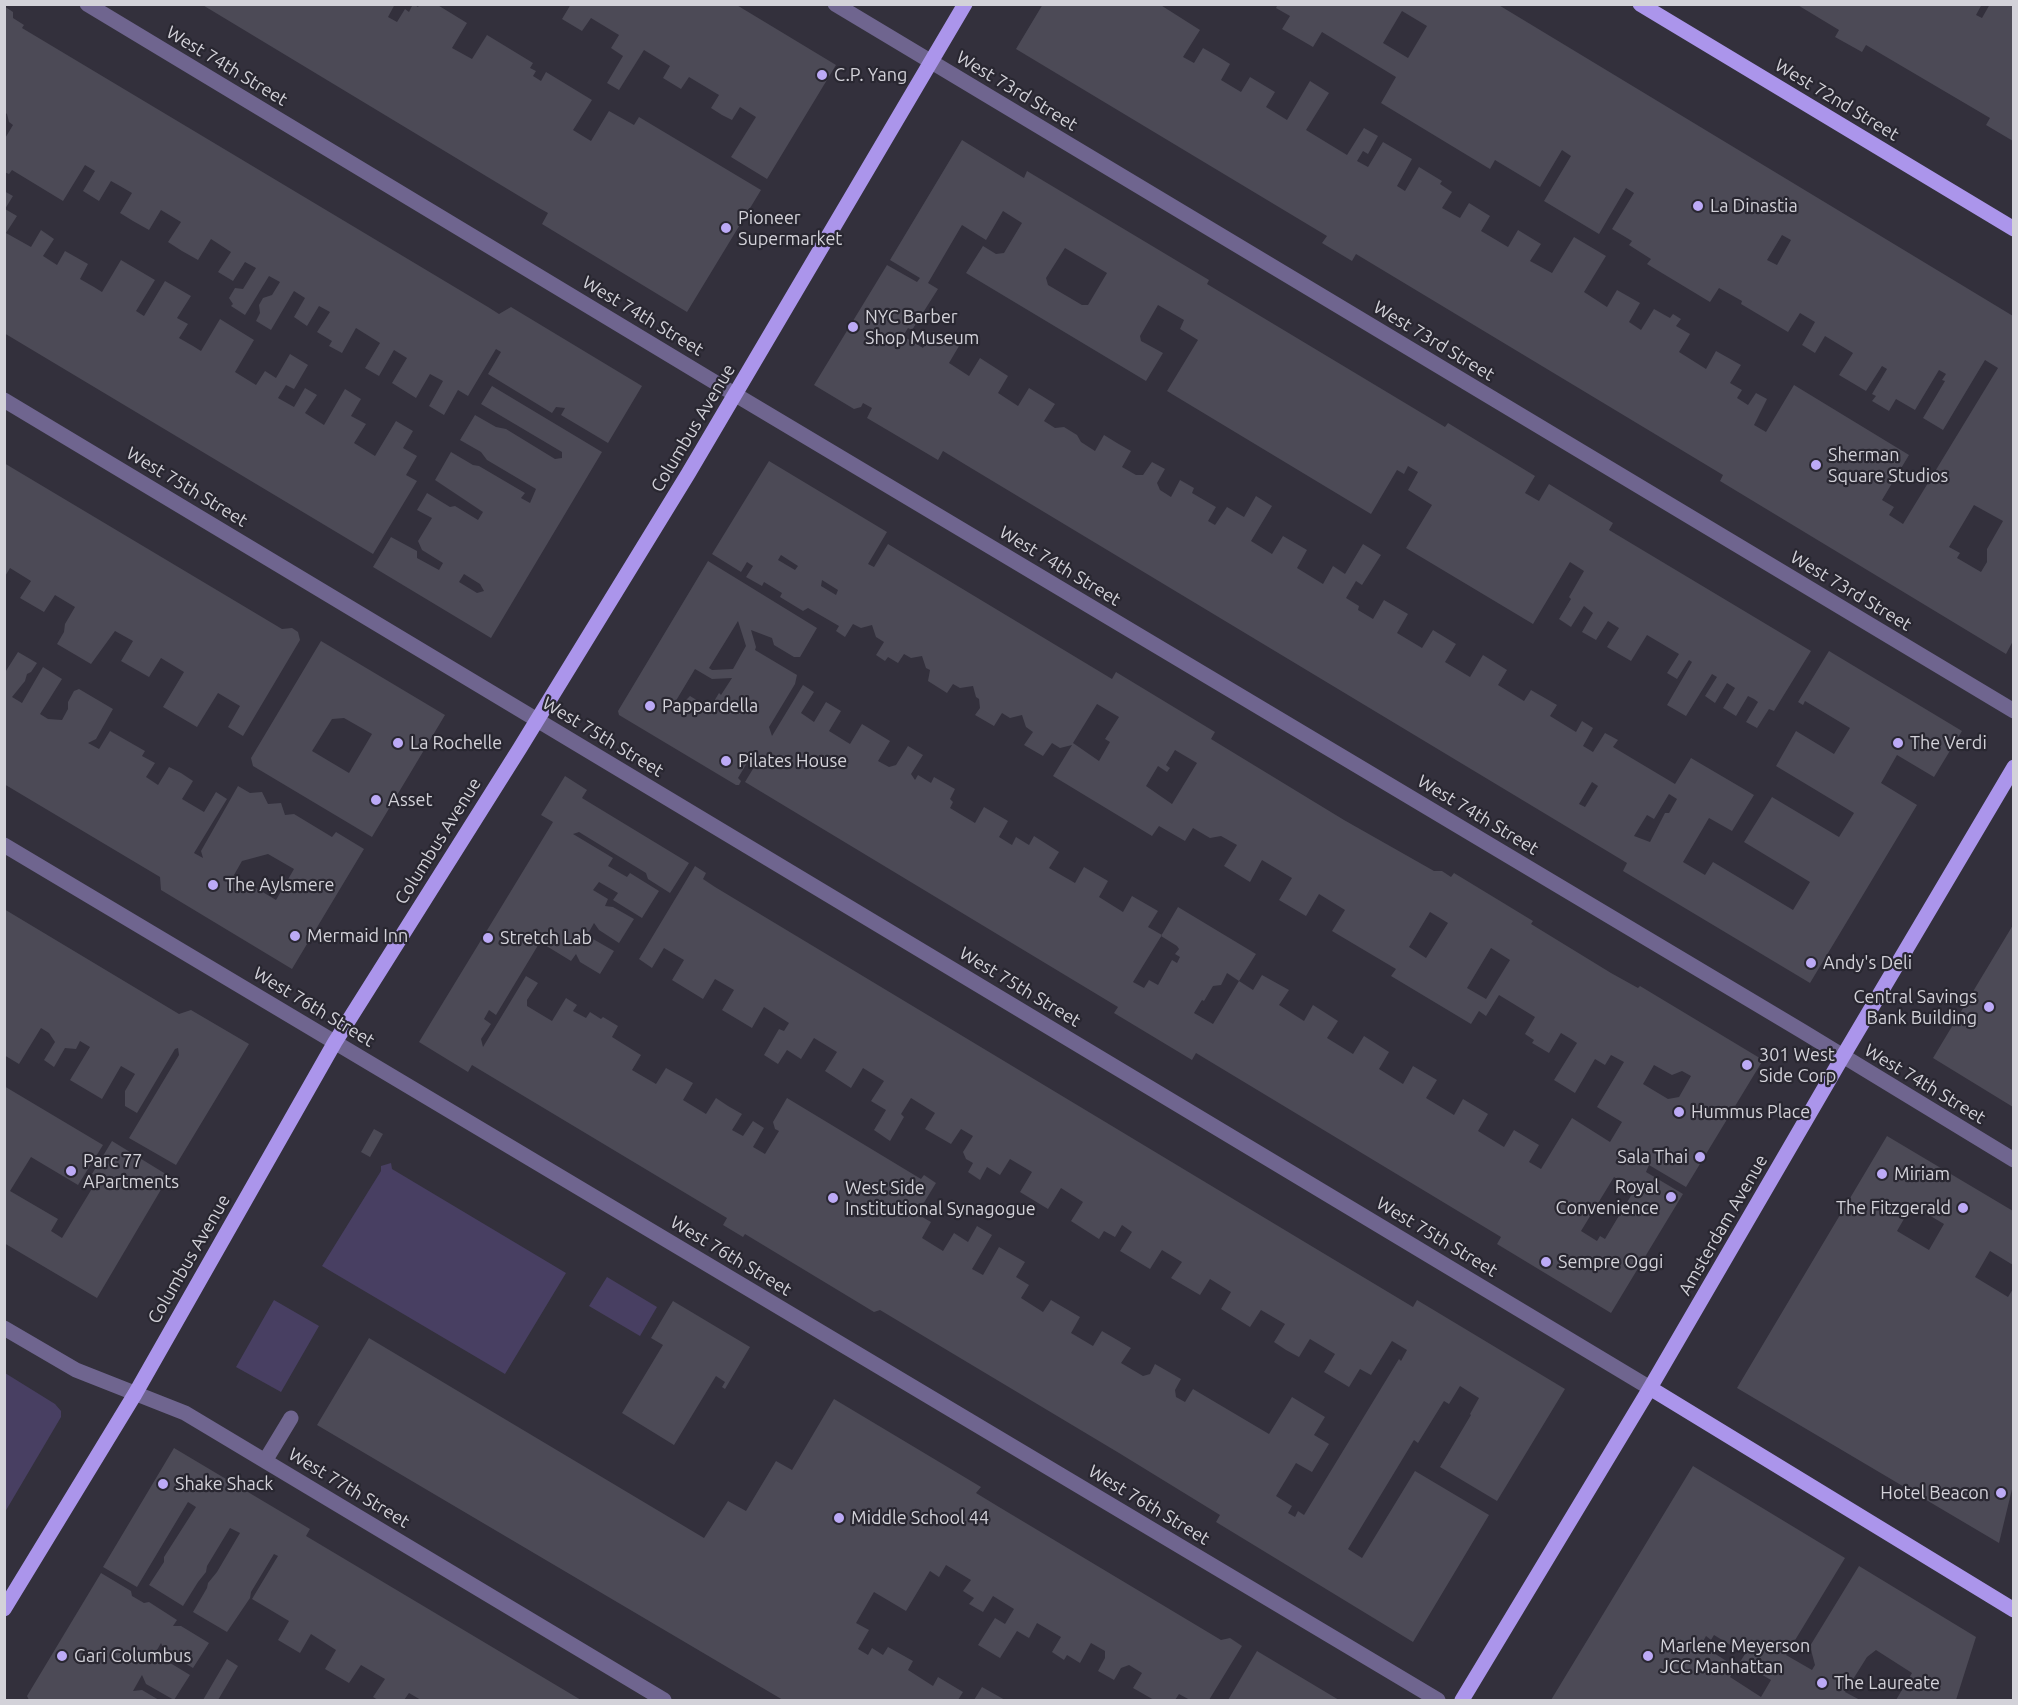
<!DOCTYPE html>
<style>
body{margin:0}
#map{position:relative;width:2018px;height:1705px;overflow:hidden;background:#33303c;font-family:Ubuntu,sans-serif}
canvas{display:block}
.frame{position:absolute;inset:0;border:6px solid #d3d2d9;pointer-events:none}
</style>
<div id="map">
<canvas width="2018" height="1705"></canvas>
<div class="frame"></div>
</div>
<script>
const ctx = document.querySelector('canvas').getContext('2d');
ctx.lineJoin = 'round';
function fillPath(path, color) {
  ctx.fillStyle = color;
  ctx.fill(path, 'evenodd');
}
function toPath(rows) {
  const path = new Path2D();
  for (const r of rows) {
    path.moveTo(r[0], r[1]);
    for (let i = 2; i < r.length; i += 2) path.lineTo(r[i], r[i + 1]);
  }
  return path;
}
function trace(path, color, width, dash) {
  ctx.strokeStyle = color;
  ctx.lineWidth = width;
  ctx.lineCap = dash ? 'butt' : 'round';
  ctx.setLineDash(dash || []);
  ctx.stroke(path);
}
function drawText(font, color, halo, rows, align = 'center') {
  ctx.font = font + ' Ubuntu,sans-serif';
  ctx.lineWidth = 4.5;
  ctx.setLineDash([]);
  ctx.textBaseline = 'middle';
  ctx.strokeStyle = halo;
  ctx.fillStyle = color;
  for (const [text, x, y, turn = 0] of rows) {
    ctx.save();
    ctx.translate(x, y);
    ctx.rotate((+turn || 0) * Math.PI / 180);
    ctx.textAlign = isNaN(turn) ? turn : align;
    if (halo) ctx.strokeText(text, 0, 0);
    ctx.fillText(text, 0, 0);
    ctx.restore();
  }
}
fillPath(toPath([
 [391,1163,392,1169,566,1273,505,1374,322,1266,381,1171,381,1166],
 [607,1277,657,1307,640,1336,589,1306],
 [274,1300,319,1326,281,1392,236,1367],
 [5,1373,55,1404,61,1411,61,1417,5,1512]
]), '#483f62');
fillPath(toPath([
 [201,4,395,4,388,17,397,22,405,9,409,12,413,4,418,7,420,4,436,4,467,23,452,48,472,59,487,35,533,63,530,68,536,71,533,76,541,81,546,72,592,100,573,130,591,141,609,111,634,125,639,117,761,190,687,312,542,224,548,213,539,208],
 [571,4,735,4,836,65,767,179,731,157,756,117,740,107,732,120,722,115,711,108,719,95,689,77,681,89,663,78,670,66,644,50,619,90,607,83,623,56,611,48,619,35,591,18,582,31,562,19],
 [1043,4,1159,4,1200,30,1183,57,1194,63,1203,48,1217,56,1230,64,1221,80,1241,92,1250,77,1275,92,1266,107,1287,120,1310,81,1329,93,1306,130,1347,155,1364,128,1378,136,1368,154,1363,151,1357,161,1368,167,1383,142,1412,159,1397,186,1405,191,1419,167,1442,181,1440,184,1452,192,1442,208,1460,218,1469,203,1490,216,1481,231,1508,247,1518,230,1541,244,1530,261,1552,273,1574,237,1606,256,1584,292,1607,307,1617,290,1640,303,1629,322,1641,330,1654,309,1670,318,1673,314,1681,319,1676,326,1690,334,1679,352,1706,369,1716,351,1741,365,1730,383,1742,390,1737,398,1748,405,1756,393,1767,399,1754,425,1766,432,1794,385,1909,455,1882,500,1894,507,1889,515,1903,524,1998,368,1985,360,1943,430,1923,418,1945,381,1942,380,1946,374,1939,370,1915,410,1896,399,1889,411,1872,401,1876,396,1872,394,1887,369,1882,366,1866,391,1839,375,1853,353,1825,336,1815,353,1802,345,1815,322,1800,313,1788,332,1741,304,1742,301,1719,288,1710,302,1647,264,1651,259,1629,245,1632,241,1612,229,1634,193,1626,188,1599,234,1544,201,1571,156,1562,150,1540,187,1495,160,1490,169,1381,103,1396,77,1322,32,1313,47,1282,29,1290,16,1276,8,1278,4,1497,4,2013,316,2013,641,2006,654,1720,481,1723,475,1356,254,1352,261,1322,243,1327,236,1016,49],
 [1402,11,1427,26,1408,58,1383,43],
 [1782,235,1791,240,1777,265,1767,260],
 [1974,505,2003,521,1987,549,1987,562,1981,572,1957,558,1960,553,1949,547],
 [1796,4,1982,4,1976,15,1982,18,1990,4,2013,4,2013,141,1986,125,1990,118,1866,45,1862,52,1835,37,1839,30],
 [4,6,13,12,13,18,24,25,22,28,488,307,499,314,511,307,642,386,608,443,561,415,565,408,556,407,552,413,488,374,501,352,496,349,468,396,458,390,444,415,429,406,443,381,430,374,416,398,392,383,407,358,394,350,379,376,365,368,380,343,356,328,342,353,329,346,332,341,317,332,330,312,319,306,307,326,294,317,305,298,294,291,271,330,256,321,260,313,259,305,263,298,272,295,280,282,269,276,245,315,231,306,233,304,229,298,235,288,243,289,256,268,245,262,233,281,218,272,231,252,211,239,198,260,182,251,168,242,181,222,161,210,149,230,133,221,120,213,132,193,120,186,111,181,99,201,83,191,95,171,85,165,63,201,12,170,9,174,4,172,4,140,13,125,9,122,7,114,4,112],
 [962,140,1024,178,1027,171,1209,280,1207,284,1445,427,1448,423,1535,476,1525,493,1539,501,1549,484,1613,523,1609,530,1811,651,1774,711,1769,709,1757,728,1746,722,1758,702,1754,699,1748,696,1736,716,1723,708,1735,688,1727,683,1715,703,1705,696,1717,677,1712,674,1686,716,1667,705,1692,662,1689,660,1677,679,1667,673,1679,654,1647,635,1631,661,1607,647,1619,628,1608,621,1596,640,1582,632,1593,613,1584,606,1571,627,1559,619,1571,599,1569,597,1584,571,1570,562,1533,624,1406,548,1432,505,1408,490,1418,472,1408,466,1404,474,1397,470,1371,514,1167,391,1198,340,1180,329,1184,320,1158,305,1140,336,1141,341,1163,353,1146,381,966,273,983,246,996,254,1004,253,1022,223,1003,211,986,240,962,225,928,283,938,289,912,330,908,328,903,336,923,348,933,331,959,346,949,363,969,376,980,358,1008,376,998,393,1018,406,1029,388,1055,404,1044,421,1055,428,1064,427,1077,435,1081,442,1095,451,1104,435,1117,443,1131,451,1122,467,1136,475,1143,475,1152,462,1165,469,1157,483,1160,490,1171,497,1180,480,1194,488,1192,493,1216,507,1208,521,1215,525,1227,507,1244,517,1256,496,1272,506,1251,541,1272,554,1283,536,1307,550,1297,568,1323,584,1333,566,1345,574,1363,544,1381,555,1362,585,1356,581,1346,598,1359,606,1358,610,1373,619,1384,600,1408,614,1397,633,1422,648,1433,630,1456,644,1445,662,1470,677,1483,655,1507,670,1498,685,1524,701,1531,690,1557,705,1550,716,1576,732,1582,721,1593,728,1583,746,1593,752,1605,733,1618,740,1613,747,1675,784,1691,758,1754,795,1732,831,1709,818,1683,862,1705,875,1713,862,1793,910,1810,882,1744,842,1772,797,1839,837,1854,813,1776,766,1796,731,1834,754,1850,728,1805,701,1803,705,1798,702,1829,651,1962,731,1934,777,1897,755,1881,783,1917,805,1810,983,1623,871,1627,863,966,465,943,451,938,460,867,418,872,408,863,403,861,407,854,409,814,385,887,265,917,282,920,278,890,260],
 [1065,248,1107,273,1088,305,1082,305,1048,285,1046,278],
 [1592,782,1598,786,1585,807,1579,804],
 [1669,794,1677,799,1669,813,1665,813,1650,842,1634,836,1647,815,1654,819],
 [4,191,13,196,5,209,17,216,6,233,31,247,41,230,54,239,43,256,57,265,65,251,88,264,80,279,94,287,102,292,121,260,155,280,136,311,144,316,165,281,191,296,177,318,188,324,179,338,193,346,201,351,220,319,254,340,235,372,256,385,265,371,276,378,290,354,308,365,294,389,286,385,278,398,294,407,305,388,317,395,305,413,324,425,345,389,361,399,351,416,366,424,354,443,375,456,396,421,413,431,403,448,417,456,406,475,417,481,373,554,4,333],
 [492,386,602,452,491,638,373,567,391,537,417,551,417,558,439,570,443,563,422,550,418,541,432,518,417,510,427,493,450,507,455,506,478,520,483,512,435,480,451,452,473,465,479,466,525,493,521,498,530,503,536,489,487,460,481,452,460,440,475,415,496,427,506,429,555,459,562,458,562,452,481,404],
 [464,574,480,584,484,591,477,593,459,582],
 [769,461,887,532,868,564,874,567,888,544,1112,679,1116,672,1215,732,1211,739,1344,820,1434,871,1442,871,1451,877,1454,873,1533,921,1531,924,1611,973,1638,988,1640,986,1763,1060,1686,1187,1649,1165,1646,1172,1683,1194,1611,1313,1497,1244,1501,1237,1196,1053,1192,1060,1114,1013,1118,1007,745,782,759,759,750,758,738,778,741,781,739,785,736,785,619,715,618,711,708,561,817,628,800,657,794,657,774,645,772,638,751,630,756,647,755,650,797,675,795,684,769,727,772,736,803,685,814,692,801,713,814,722,826,702,841,711,829,731,850,744,862,724,890,741,878,761,889,767,896,765,908,746,923,755,911,774,915,780,918,775,931,783,934,777,955,789,950,799,953,802,950,808,975,823,984,807,1008,821,999,837,1012,845,1016,837,1029,845,1034,836,1059,852,1049,868,1075,883,1084,867,1108,881,1099,897,1123,912,1132,896,1158,911,1148,927,1162,935,1133,982,1144,988,1149,980,1158,985,1172,960,1177,963,1180,957,1175,954,1179,949,1177,946,1161,936,1178,907,1256,954,1239,981,1227,973,1221,985,1213,986,1204,1001,1202,1000,1194,1013,1213,1024,1239,981,1253,990,1262,975,1289,990,1279,1005,1304,1021,1313,1005,1338,1021,1327,1038,1353,1054,1364,1036,1389,1052,1379,1069,1403,1084,1413,1066,1437,1080,1426,1098,1454,1115,1463,1099,1488,1114,1478,1131,1504,1147,1514,1130,1539,1145,1529,1162,1541,1169,1572,1118,1610,1142,1622,1122,1597,1107,1624,1062,1611,1055,1605,1065,1595,1059,1575,1093,1554,1080,1577,1043,1571,1039,1561,1033,1549,1053,1532,1043,1534,1040,1525,1034,1535,1017,1499,995,1486,1016,1479,1011,1471,1024,1391,976,1396,969,1332,931,1345,910,1319,894,1306,916,1279,900,1292,878,1262,860,1250,882,1224,866,1237,845,1221,836,1210,838,1193,828,1185,841,1159,826,1152,836,1053,776,1072,745,1060,748,1052,743,1043,756,1024,745,1033,732,1026,727,1022,715,1010,718,1002,713,994,726,975,715,980,708,979,699,976,697,973,686,960,688,953,684,947,693,928,681,930,670,926,668,922,656,911,658,904,654,898,663,888,657,885,661,876,655,884,642,876,637,872,625,861,628,853,624,845,637,836,631,839,626,808,608,803,611,780,597,782,593,764,582,762,586,746,577,753,566,747,562,741,572,712,554],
 [781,555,798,566,795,570,778,560],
 [822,580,838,590,836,595,821,586],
 [738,621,746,646,733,669,712,670,709,668],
 [695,669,712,679,732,678,721,695,719,693,707,713,701,709,703,704,690,696,675,711,671,709],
 [1097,704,1119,717,1105,739,1110,742,1099,761,1073,743],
 [1175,750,1197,763,1172,804,1146,786,1158,766,1167,772,1170,768,1166,765],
 [1430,912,1448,923,1426,958,1409,947],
 [1491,948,1510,960,1486,999,1467,988],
 [1654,1065,1672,1075,1682,1071,1691,1076,1679,1097,1668,1099,1643,1084],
 [1614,1177,1635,1189,1605,1239,1600,1236,1597,1241,1581,1231],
 [4,463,282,629,292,628,298,632,300,640,243,736,228,727,240,706,218,693,197,727,163,707,184,672,161,658,149,677,121,661,133,641,115,631,91,664,57,644,64,632,65,624,75,607,55,595,44,612,20,598,31,581,10,568,4,578],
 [321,641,445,715,372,837,253,766,251,758],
 [344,718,372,734,349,773,312,751,332,719],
 [18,652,37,663,31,672,27,674,25,681,12,697,22,703,43,667,62,679,40,714,48,719,62,720,68,709,68,702,74,691,79,689,113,709,96,739,88,743,99,749,110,731,145,751,142,756,155,763,146,777,158,785,169,767,181,773,193,781,182,799,204,812,216,792,227,799,194,853,203,858,201,851,238,786,250,793,262,792,268,804,281,803,285,815,294,814,332,837,336,832,364,849,292,969,161,890,160,877,4,784,4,674],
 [268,854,294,869,276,900,234,875,242,861],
 [565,776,587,790,582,798,689,863,670,893,648,879,646,873,579,832,573,834,613,858,608,866,627,877,630,873,659,891,642,918,613,900,618,893,599,882,593,890,608,899,605,906,613,907,634,919,619,943,599,930,594,923,585,939,593,939,614,951,600,974,580,962,576,954,571,961,540,942,496,1015,489,1010,484,1019,491,1024,481,1039,483,1047,526,976,538,983,527,1000,527,1006,552,1021,566,998,577,1005,573,1011,586,1018,590,1012,601,1019,603,1017,618,1026,612,1037,641,1055,632,1070,656,1084,666,1068,693,1083,683,1100,706,1114,716,1098,728,1106,742,1114,732,1130,743,1136,753,1121,764,1128,753,1147,765,1154,779,1131,775,1129,773,1122,787,1098,921,1179,924,1175,936,1183,917,1214,931,1222,922,1238,943,1251,954,1233,968,1242,977,1226,992,1235,972,1269,983,1275,999,1247,1025,1262,1016,1277,1029,1285,1021,1298,1043,1312,1051,1300,1080,1317,1071,1333,1093,1346,1102,1331,1131,1348,1121,1363,1143,1376,1150,1374,1155,1364,1181,1379,1175,1390,1176,1397,1185,1402,1193,1389,1269,1434,1292,1397,1325,1417,1314,1435,1329,1444,1312,1472,1296,1463,1276,1496,1292,1506,1288,1513,1295,1517,1298,1511,1304,1515,1399,1359,1401,1361,1407,1350,1392,1341,1371,1375,1360,1369,1349,1387,1324,1372,1335,1354,1310,1339,1299,1357,1286,1350,1274,1342,1285,1324,1261,1310,1250,1327,1221,1309,1231,1292,1210,1279,1200,1295,1171,1278,1182,1262,1162,1250,1150,1269,1120,1251,1132,1232,1122,1225,1115,1237,1104,1231,1099,1239,1071,1221,1083,1202,1061,1188,1048,1209,1020,1192,1032,1172,1010,1159,1000,1175,987,1167,980,1180,968,1172,973,1163,966,1159,963,1152,973,1136,961,1129,951,1144,925,1129,935,1113,911,1098,901,1114,904,1117,890,1141,874,1130,886,1110,871,1101,884,1081,863,1068,851,1088,825,1071,837,1052,814,1038,801,1059,787,1050,778,1064,764,1055,779,1029,784,1031,789,1023,764,1007,752,1028,722,1010,734,990,715,979,703,999,672,980,684,960,664,948,652,968,639,959,695,866,706,873,703,879,715,887,1313,1247,1413,1307,1417,1300,1565,1389,1497,1501,1440,1467,1471,1415,1470,1414,1479,1398,1460,1386,1449,1404,1444,1401,1418,1443,1414,1440,1348,1549,1362,1558,1415,1471,1489,1515,1413,1642,1216,1522,1220,1515,1119,1453,880,1310,874,1312,745,1234,743,1237,723,1225,727,1218,472,1065,468,1072,419,1042,553,822,541,815],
 [4,909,179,1014,191,1010,249,1044,176,1165,129,1138,179,1055,178,1048,175,1049,137,1113,125,1106,125,1091,135,1074,121,1066,102,1099,70,1080,90,1047,80,1041,76,1049,65,1048,54,1067,44,1060,55,1042,49,1033,41,1028,19,1064,4,1055,4,1010,6,1006,4,1005],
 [2013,925,2013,1107,1933,1058],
 [4,1086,103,1145,78,1185,31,1157,10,1191,58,1219,51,1231,62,1238,99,1177,92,1174,112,1141,169,1176,97,1298,4,1243],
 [374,1129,383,1134,370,1157,361,1152],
 [1887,1136,2013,1211,2013,1265,1990,1251,1975,1277,2008,1297,2013,1289,2013,1485,1999,1543,1737,1388],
 [1912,1205,1944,1224,1929,1250,1897,1231],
 [673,1301,750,1347,725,1389,722,1387,725,1382,716,1376,674,1445,622,1413,663,1345,651,1338],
 [369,1338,704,1538,728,1501,746,1511,776,1461,792,1470,834,1399,981,1487,976,1493,999,1507,1221,1640,1230,1638,1242,1646,1209,1700,1190,1700,1179,1694,1175,1700,1154,1700,1133,1688,1142,1673,1129,1665,1121,1668,1114,1680,1098,1671,1105,1658,1105,1651,1091,1643,1080,1663,1067,1655,1064,1660,1052,1652,1061,1637,1037,1623,1029,1638,1017,1631,1000,1658,978,1645,995,1618,1005,1624,1014,1609,993,1596,983,1612,969,1604,974,1598,963,1591,971,1580,946,1565,939,1577,930,1571,906,1611,874,1592,856,1623,869,1630,858,1649,868,1655,872,1648,883,1655,888,1647,913,1661,908,1670,933,1686,938,1677,963,1692,958,1700,783,1700,317,1425],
 [174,1448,310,1529,306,1536,581,1700,421,1700,409,1693,404,1700,378,1700,373,1697,385,1679,361,1665,349,1683,325,1669,336,1650,311,1634,300,1653,278,1640,289,1621,252,1599,278,1556,274,1554,251,1592,250,1598,227,1632,193,1612,207,1588,208,1583,217,1572,240,1533,230,1528,207,1566,206,1572,198,1582,183,1606,149,1585,164,1562,164,1557,196,1507,188,1502,137,1587,103,1567],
 [1693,1466,1845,1558,1786,1655,1812,1670,1815,1665,1810,1646,1859,1566,1976,1637,1956,1700,1896,1700,1912,1673,1876,1650,1867,1657,1845,1692,1860,1700,1551,1700],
 [1714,1635,1745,1654,1740,1662,1771,1680,1761,1697,1730,1677,1736,1667,1701,1645,1706,1636,1711,1640],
 [101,1573,131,1591,132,1596,144,1603,149,1602,177,1620,173,1626,181,1626,209,1643,193,1668,165,1651,161,1643,153,1657,162,1658,190,1675,174,1700,146,1684,142,1675,133,1691,142,1690,159,1700,29,1700,27,1696],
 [1257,1651,1339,1700,1228,1700],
 [227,1659,238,1666,218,1700,203,1700],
 [982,1687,1005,1700,974,1700]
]), '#4c4a56');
trace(toPath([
 [87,4,736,395,1802,1031,2014,1160],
 [835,4,2014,711],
 [4,400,1650,1388],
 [4,845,1438,1700],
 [4,1328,76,1370,185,1413,664,1700],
 [265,1461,291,1418]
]), '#6f658f', 15);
trace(toPath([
 [1640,4,2014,229],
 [1650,1388,2014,1610],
 [4,1609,135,1394,335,1042,520,748,688,474,965,4],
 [1462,1700,1650,1388,1843,1056,2014,767]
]), '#ab95eb', 15);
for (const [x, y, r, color] of [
 [822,75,6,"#bcaaf6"],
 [1698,206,6,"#bcaaf6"],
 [726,228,6,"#bcaaf6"],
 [853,327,6,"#bcaaf6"],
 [1816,465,6,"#bcaaf6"],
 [650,706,6,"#bcaaf6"],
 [398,743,6,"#bcaaf6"],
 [1898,743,6,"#bcaaf6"],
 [726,761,6,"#bcaaf6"],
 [376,800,6,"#bcaaf6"],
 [213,885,6,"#bcaaf6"],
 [295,936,6,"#bcaaf6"],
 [488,938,6,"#bcaaf6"],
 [1811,963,6,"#bcaaf6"],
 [1989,1007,6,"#bcaaf6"],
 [1747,1065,6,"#bcaaf6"],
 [1679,1112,6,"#bcaaf6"],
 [1700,1157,6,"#bcaaf6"],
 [71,1171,6,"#bcaaf6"],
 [1882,1174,6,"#bcaaf6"],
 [1671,1197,6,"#bcaaf6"],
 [833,1198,6,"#bcaaf6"],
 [1963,1208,6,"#bcaaf6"],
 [1546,1262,6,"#bcaaf6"],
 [163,1484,6,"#bcaaf6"],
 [2001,1493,6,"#bcaaf6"],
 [839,1518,6,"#bcaaf6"],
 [62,1656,6,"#bcaaf6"],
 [1648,1656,6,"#bcaaf6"],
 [1822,1683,6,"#bcaaf6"]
]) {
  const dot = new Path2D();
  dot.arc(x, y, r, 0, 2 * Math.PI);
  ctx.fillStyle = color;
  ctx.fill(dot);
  trace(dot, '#292731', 2);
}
drawText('18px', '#d3d2d9', '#292731', [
 ["West 74th Street",227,66,31],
 ["West 73rd Street",1017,91,31],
 ["West 72nd Street",1837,100,31],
 ["West 74th Street",643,316,31],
 ["West 73rd Street",1434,341,31],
 ["Columbus Avenue",693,428,-59],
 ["West 75th Street",187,487,31],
 ["West 74th Street",1060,566,31],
 ["West 73rd Street",1851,591,31],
 ["West 75th Street",603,737,31],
 ["West 74th Street",1478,815,31],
 ["Columbus Avenue",438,841,-58],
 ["West 75th Street",1020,987,31],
 ["West 76th Street",314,1007,31],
 ["West 74th Street",1925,1084,31],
 ["Amsterdam Avenue",1723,1225,-60],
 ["West 75th Street",1437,1237,31],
 ["West 76th Street",731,1256,31],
 ["Columbus Avenue",189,1259,-60],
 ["West 77th Street",349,1488,31],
 ["West 76th Street",1149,1505,31]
]);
drawText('18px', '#d3d2d9', '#292731', [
 ["C.P. Yang",834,75],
 ["La Dinastia",1710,206],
 ["Pioneer",738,218],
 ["Supermarket",738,239],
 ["NYC Barber",865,317],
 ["Shop Museum",865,338],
 ["Sherman",1828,455],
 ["Square Studios",1828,476],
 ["Pappardella",662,706],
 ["La Rochelle",410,743],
 ["The Verdi",1910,743],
 ["Pilates House",738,761],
 ["Asset",388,800],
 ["The Aylsmere",225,885],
 ["Mermaid Inn",307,936],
 ["Stretch Lab",500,938],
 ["Andy's Deli",1823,963],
 ["Central Savings",1977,997,"right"],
 ["Bank Building",1977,1018,"right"],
 ["301 West",1759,1055],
 ["Side Corp",1759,1076],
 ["Hummus Place",1691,1112],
 ["Sala Thai",1688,1157,"right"],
 ["Parc 77",83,1161],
 ["APartments",83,1182],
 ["Miriam",1894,1174],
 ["Royal",1659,1187,"right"],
 ["Convenience",1659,1208,"right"],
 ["West Side",845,1188],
 ["Institutional Synagogue",845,1209],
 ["The Fitzgerald",1951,1208,"right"],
 ["Sempre Oggi",1558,1262],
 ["Shake Shack",175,1484],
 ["Hotel Beacon",1989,1493,"right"],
 ["Middle School 44",851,1518],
 ["Marlene Meyerson",1660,1646],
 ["JCC Manhattan",1660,1667],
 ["Gari Columbus",74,1656],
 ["The Laureate",1834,1683]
], 'left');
</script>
